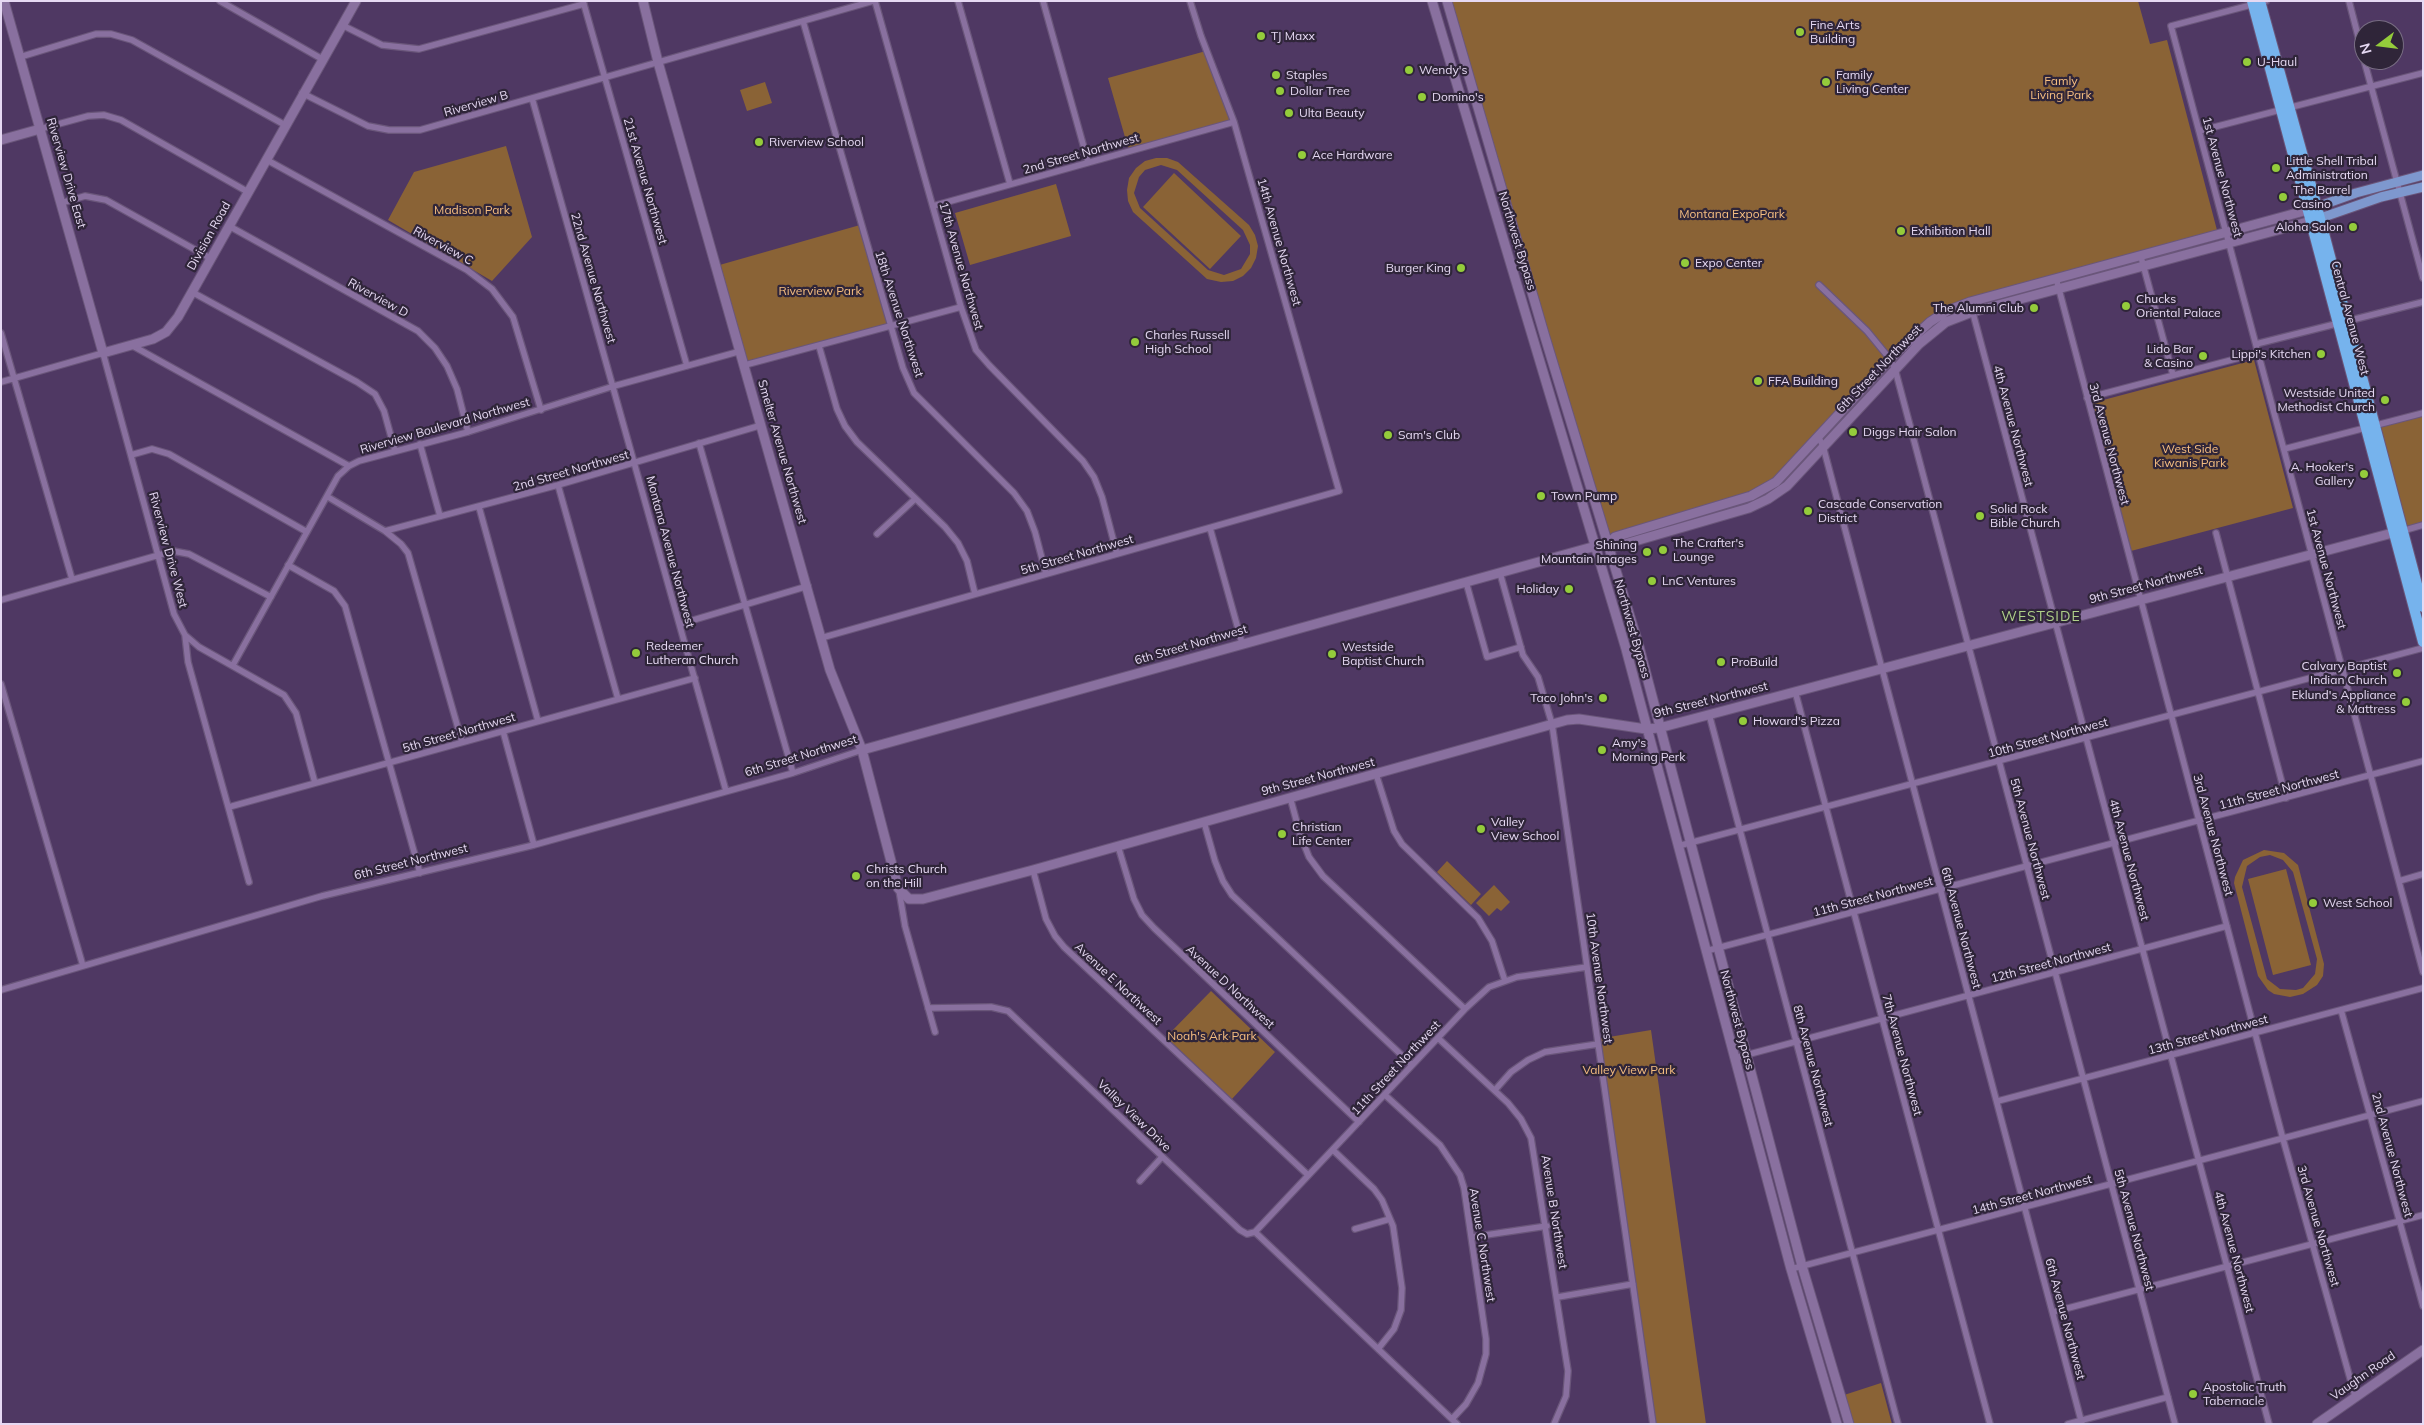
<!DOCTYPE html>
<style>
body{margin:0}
#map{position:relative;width:2424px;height:1425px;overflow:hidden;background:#4f3863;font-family:Mulish,sans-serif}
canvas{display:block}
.frame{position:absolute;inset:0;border:2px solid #e6d9f3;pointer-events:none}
.north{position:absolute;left:2354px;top:20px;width:50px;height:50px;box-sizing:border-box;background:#2f2539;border:1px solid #786d83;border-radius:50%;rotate:255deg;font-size:14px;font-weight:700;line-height:20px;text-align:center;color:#e6d9f3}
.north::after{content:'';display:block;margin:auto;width:18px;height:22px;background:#94cc3b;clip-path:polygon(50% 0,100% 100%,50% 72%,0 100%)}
</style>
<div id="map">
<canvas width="2424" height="1425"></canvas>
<div class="frame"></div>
<div class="north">N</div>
</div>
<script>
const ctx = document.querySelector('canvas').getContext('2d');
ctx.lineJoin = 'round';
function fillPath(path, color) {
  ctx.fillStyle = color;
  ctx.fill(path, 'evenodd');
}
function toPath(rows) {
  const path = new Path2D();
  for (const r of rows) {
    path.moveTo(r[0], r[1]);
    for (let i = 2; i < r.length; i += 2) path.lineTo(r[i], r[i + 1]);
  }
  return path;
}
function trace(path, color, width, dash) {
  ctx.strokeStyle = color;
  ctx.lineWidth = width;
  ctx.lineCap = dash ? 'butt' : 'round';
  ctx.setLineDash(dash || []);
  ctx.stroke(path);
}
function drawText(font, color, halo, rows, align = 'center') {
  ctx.font = font + ' Mulish,sans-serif';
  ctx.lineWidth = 4.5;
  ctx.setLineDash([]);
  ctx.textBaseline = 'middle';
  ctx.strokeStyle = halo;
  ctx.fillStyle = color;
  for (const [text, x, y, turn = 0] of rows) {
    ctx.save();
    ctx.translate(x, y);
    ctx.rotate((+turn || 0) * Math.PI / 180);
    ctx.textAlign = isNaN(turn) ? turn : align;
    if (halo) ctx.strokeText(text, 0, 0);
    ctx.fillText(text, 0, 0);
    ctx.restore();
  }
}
fillPath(toPath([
 [1447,1,2138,1,2150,44,2167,40,2218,234,1966,300,1930,322,1763,490,1609,543],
 [1206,51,1234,122,1129,151,1108,78],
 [765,82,772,103,747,111,740,90],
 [506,146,532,237,492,281,388,220,414,172],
 [1156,158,1167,158,1178,162,1249,225,1255,235,1258,246,1256,258,1251,268,1243,276,1233,281,1221,282,1207,279,1133,212,1128,201,1127,190,1129,178,1136,168,1145,161],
 [1161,165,1177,170,1243,230,1250,245,1250,254,1241,269,1224,275,1208,270,1140,208,1134,193,1139,177,1145,170],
 [1174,173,1241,236,1210,269,1143,207],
 [1056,184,1071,236,970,265,955,213],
 [860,225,890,327,745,365,716,266],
 [2254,360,2293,508,2131,551,2092,403],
 [2423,413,2423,525,2402,531,2374,426],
 [2264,850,2284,853,2298,865,2324,964,2323,976,2317,985,2303,994,2290,997,2274,994,2268,990,2258,976,2234,883,2235,877,2243,860],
 [2270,855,2283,860,2293,872,2317,959,2315,974,2303,988,2296,990,2280,989,2267,979,2242,887,2247,866,2260,857],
 [1447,861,1481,894,1471,905,1437,872],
 [2286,869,2311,965,2273,975,2248,879],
 [1494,885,1510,902,1501,911,1497,908,1489,916,1476,903],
 [1211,991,1275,1052,1232,1099,1166,1037],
 [1651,1030,1706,1424,1653,1424,1597,1039],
 [1881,1383,1892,1424,1850,1424,1841,1396]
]), '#8a6336');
const street = toPath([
 [220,1,322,59],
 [583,1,687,366],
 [875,1,961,307,976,350,989,365,1083,461,1094,477,1102,497,1117,554],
 [958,1,1010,184],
 [1043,1,1088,162],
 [2266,1,2171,26,2423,972],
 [2349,1,2364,59],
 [803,21,903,368,914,393,1014,493,1027,511,1035,532,1046,574],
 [342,25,382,45,419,49,584,4],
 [20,57,96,34,111,34,132,40,285,125],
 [2364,60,2423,278],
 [302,93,368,126,389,130,420,130,873,1],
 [532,98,726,791],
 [40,129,88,116,104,115,121,120,248,192],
 [2199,131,2423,73],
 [267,160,467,270,492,289,513,317,541,410],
 [61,203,85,196,106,200,210,258],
 [933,206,1234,122],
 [229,226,418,331,435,348,447,366,457,389,468,432],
 [2141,257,2173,375],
 [2056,278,2283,1139,2355,1396],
 [1819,285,1867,331,1890,359,1895,369,2175,1424],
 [192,292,357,382,375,394,384,411,395,451],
 [1970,302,2269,1424],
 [1,333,72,579],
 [2256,344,2423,302],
 [133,346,349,466],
 [819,346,837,409,845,426,857,442,945,527,958,543,967,561,975,594],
 [745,365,961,307],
 [1,382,103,353,174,614,185,635,199,647,284,695,296,713,315,783],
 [2087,398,2258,353],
 [1819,438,1823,446,2082,1424],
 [699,443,793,773],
 [420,444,440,516],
 [2284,449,2423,413],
 [131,455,152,449,169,454,307,532],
 [558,485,618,699],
 [328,497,385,531,401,544,408,553,462,742],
 [479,507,538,721],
 [1210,528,1242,643],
 [385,531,558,485,762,425],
 [2402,531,2423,525],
 [2216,533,2286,798],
 [877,534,915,499],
 [288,565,334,591,345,606,420,873],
 [1500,573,1523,655,1538,677,1552,724,1653,1424],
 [1466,582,1487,657,1521,647],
 [1,600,173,551,189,554,271,597],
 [680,624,808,586],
 [185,635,188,662,249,882],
 [821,638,1339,491,1234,122,1201,36,1190,1],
 [233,665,338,476,349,466,359,461,468,432,614,386,741,351],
 [1,684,83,966],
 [1795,691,1990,1424],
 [1709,714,1898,1424],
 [503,731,534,845],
 [1376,774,1394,831,1402,844,1478,918,1492,941,1505,981],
 [1290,797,1300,834,1309,857,1323,876,1465,1009],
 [229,807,695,678],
 [1204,822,1215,861,1223,881,1232,895,1412,1065],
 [1118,846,1134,899,1142,915,1154,928,1359,1122],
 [1678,846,2423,648],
 [1033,870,1046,919,1055,936,1064,947,1308,1175],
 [2399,881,2423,874],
 [899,890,905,926,935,1032],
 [1706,951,2423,761],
 [1,990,322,896,534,845,793,773,862,750],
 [928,1008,991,1007,1008,1011,1240,1230,1247,1234,1255,1232,1465,1009,1489,987,1517,977,1587,967],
 [2341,1010,2423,1306],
 [1438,1038,1508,1103,1521,1119,1531,1138,1568,1371,1566,1396,1554,1424],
 [1735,1058,2227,926],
 [1495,1090,1511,1072,1528,1060,1545,1052,1598,1044],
 [1385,1095,1440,1145,1460,1175,1464,1188,1486,1339,1486,1354,1478,1383,1466,1404,1452,1419],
 [1998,1101,2423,988],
 [1333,1150,1374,1189,1382,1200,1393,1226,1402,1288,1401,1310,1394,1329,1378,1349],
 [1140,1181,1162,1157],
 [1355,1229,1390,1219],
 [1255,1232,1457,1424],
 [1472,1237,1547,1226],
 [1791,1269,2423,1101],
 [1558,1297,1633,1284],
 [2053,1312,2423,1215],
 [2068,1424,2168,1397]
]);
const secondary = toPath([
 [4,1,103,353,153,339,166,332,178,317,356,1],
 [643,1,658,62,830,670,862,750,898,888,909,899,923,899,1033,870,1567,720,1579,719,1646,729,1659,728,2400,531],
 [1432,1,1626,649,1791,1269,1837,1424],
 [1447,1,1545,337,1638,643,1802,1266,1849,1424],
 [1,140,40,129],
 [1609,543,1615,537,1751,496,1776,482,1890,359,1930,322,1947,311,1970,302,2308,210],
 [862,750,1596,546,1609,543,1618,546,1749,508,1768,499,1787,486,1919,344,1946,322,1972,312,2311,221],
 [2317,1424,2423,1350]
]);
const primary = toPath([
 [2311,209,2356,193,2423,175],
 [2315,220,2381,197,2423,187]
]);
const highway = toPath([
 [2252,1,2423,642],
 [2260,1,2317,207,2423,607]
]);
trace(street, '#6a567a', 8);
trace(secondary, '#6a567a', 11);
trace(primary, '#6a567a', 11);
trace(highway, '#6a567a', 12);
trace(street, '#89709f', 5.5);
trace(secondary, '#89709f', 9);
trace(primary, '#7e98ce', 9);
trace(highway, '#76b3ed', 10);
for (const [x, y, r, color] of [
 [1800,32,5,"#94cc3b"],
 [1261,36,5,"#94cc3b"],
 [2247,62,5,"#94cc3b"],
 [1409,70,5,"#94cc3b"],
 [1276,75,5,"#94cc3b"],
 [1826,82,5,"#94cc3b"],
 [1280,91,5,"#94cc3b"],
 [1422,97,5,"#94cc3b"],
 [1289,113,5,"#94cc3b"],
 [759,142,5,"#94cc3b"],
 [1302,155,5,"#94cc3b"],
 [2276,168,5,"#94cc3b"],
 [2283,197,5,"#94cc3b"],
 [2353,227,5,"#94cc3b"],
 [1901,231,5,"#94cc3b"],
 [1685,263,5,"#94cc3b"],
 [1461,268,5,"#94cc3b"],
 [2126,306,5,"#94cc3b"],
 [2034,308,5,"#94cc3b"],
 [1135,342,5,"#94cc3b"],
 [2321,354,5,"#94cc3b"],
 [2203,356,5,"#94cc3b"],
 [1758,381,5,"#94cc3b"],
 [2385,400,5,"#94cc3b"],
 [1853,432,5,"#94cc3b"],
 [1388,435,5,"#94cc3b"],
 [2364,474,5,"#94cc3b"],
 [1541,496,5,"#94cc3b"],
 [1808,511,5,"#94cc3b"],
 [1980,516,5,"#94cc3b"],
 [1663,550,5,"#94cc3b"],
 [1647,552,5,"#94cc3b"],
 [1652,581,5,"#94cc3b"],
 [1569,589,5,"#94cc3b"],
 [636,653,5,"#94cc3b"],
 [1332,654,5,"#94cc3b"],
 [1721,662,5,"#94cc3b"],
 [2397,673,5,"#94cc3b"],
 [1603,698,5,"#94cc3b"],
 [2406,702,5,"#94cc3b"],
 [1743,721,5,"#94cc3b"],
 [1602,750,5,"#94cc3b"],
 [1481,829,5,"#94cc3b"],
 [1282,834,5,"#94cc3b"],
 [856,876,5,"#94cc3b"],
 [2313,903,5,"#94cc3b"],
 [2193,1394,5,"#94cc3b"]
]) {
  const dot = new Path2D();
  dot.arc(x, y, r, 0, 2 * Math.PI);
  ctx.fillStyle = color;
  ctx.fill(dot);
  trace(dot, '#2f2539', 2);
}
drawText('12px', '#e6d9f3', '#2f2539', [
 ["Fine Arts",1810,25],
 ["Building",1810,39],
 ["TJ Maxx",1271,36],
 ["U-Haul",2257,62],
 ["Wendy's",1419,70],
 ["Staples",1286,75],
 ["Family",1836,75],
 ["Living Center",1836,89],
 ["Dollar Tree",1290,91],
 ["Domino's",1432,97],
 ["Ulta Beauty",1299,113],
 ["Riverview School",769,142],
 ["Ace Hardware",1312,155],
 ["Little Shell Tribal",2286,161],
 ["Administration",2286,175],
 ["The Barrel",2293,190],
 ["Casino",2293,204],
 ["Aloha Salon",2343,227,"right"],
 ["Exhibition Hall",1911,231],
 ["Expo Center",1695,263],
 ["Burger King",1451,268,"right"],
 ["Chucks",2136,299],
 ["Oriental Palace",2136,313],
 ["The Alumni Club",2024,308,"right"],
 ["Charles Russell",1145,335],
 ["High School",1145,349],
 ["Lido Bar",2193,349,"right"],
 ["& Casino",2193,363,"right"],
 ["Lippi's Kitchen",2311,354,"right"],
 ["FFA Building",1768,381],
 ["Westside United",2375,393,"right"],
 ["Methodist Church",2375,407,"right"],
 ["Diggs Hair Salon",1863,432],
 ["Sam's Club",1398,435],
 ["A. Hooker's",2354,467,"right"],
 ["Gallery",2354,481,"right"],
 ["Town Pump",1551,496],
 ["Cascade Conservation",1818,504],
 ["District",1818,518],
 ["Solid Rock",1990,509],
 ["Bible Church",1990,523],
 ["The Crafter's",1673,543],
 ["Lounge",1673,557],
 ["Shining",1637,545,"right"],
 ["Mountain Images",1637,559,"right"],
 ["LnC Ventures",1662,581],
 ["Holiday",1559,589,"right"],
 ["Redeemer",646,646],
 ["Lutheran Church",646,660],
 ["Westside",1342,647],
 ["Baptist Church",1342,661],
 ["ProBuild",1731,662],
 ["Calvary Baptist",2387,666,"right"],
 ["Indian Church",2387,680,"right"],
 ["Eklund's Appliance",2396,695,"right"],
 ["& Mattress",2396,709,"right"],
 ["Taco John's",1593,698,"right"],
 ["Howard's Pizza",1753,721],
 ["Amy's",1612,743],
 ["Morning Perk",1612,757],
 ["Valley",1491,822],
 ["View School",1491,836],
 ["Christian",1292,827],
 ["Life Center",1292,841],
 ["Christs Church",866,869],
 ["on the Hill",866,883],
 ["West School",2323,903],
 ["Apostolic Truth",2203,1387],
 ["Tabernacle",2203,1401]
], 'left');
drawText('12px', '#f6be81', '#2f2539', [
 ["Famly",2061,81],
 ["Living Park",2061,95],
 ["Madison Park",472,210],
 ["Montana ExpoPark",1732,214],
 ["Riverview Park",820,291],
 ["West Side",2190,449],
 ["Kiwanis Park",2190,463],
 ["Noah's Ark Park",1212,1036],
 ["Valley View Park",1629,1070]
]);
drawText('12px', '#e6d9f3', '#2f2539', [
 ["Riverview B",476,104,-16],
 ["2nd Street Northwest",1081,154,-16],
 ["Riverview Drive East",66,173,74],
 ["1st Avenue Northwest",2222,177,75],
 ["21st Avenue Northwest",645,181,74],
 ["Division Road",209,236,-61],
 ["Northwest Bypass",1517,241,73],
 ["14th Avenue Northwest",1279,242,74],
 ["Riverview C",443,246,29],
 ["17th Avenue Northwest",961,266,74],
 ["22nd Avenue Northwest",593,278,74],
 ["Riverview D",378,298,29],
 ["18th Avenue Northwest",899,314,72],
 ["Central Avenue West",2350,318,75],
 ["6th Street Northwest",1879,369,-46],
 ["Riverview Boulevard Northwest",445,426,-16],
 ["4th Avenue Northwest",2013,426,75],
 ["3rd Avenue Northwest",2109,444,75],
 ["Smelter Avenue Northwest",782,452,74],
 ["2nd Street Northwest",571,471,-16],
 ["Riverview Drive West",168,550,75],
 ["Montana Avenue Northwest",670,552,75],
 ["5th Street Northwest",1077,555,-16],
 ["1st Avenue Northwest",2326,569,75],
 ["9th Street Northwest",2146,585,-15],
 ["Northwest Bypass",1632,629,74],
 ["6th Street Northwest",1191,645,-16],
 ["9th Street Northwest",1711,700,-14],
 ["5th Street Northwest",459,733,-16],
 ["10th Street Northwest",2048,738,-15],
 ["6th Street Northwest",801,756,-17],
 ["9th Street Northwest",1318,777,-15],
 ["11th Street Northwest",2279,790,-15],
 ["3rd Avenue Northwest",2213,835,75],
 ["5th Avenue Northwest",2030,839,75],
 ["4th Avenue Northwest",2129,860,75],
 ["6th Street Northwest",411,862,-14],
 ["11th Street Northwest",1873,897,-15],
 ["6th Avenue Northwest",1961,928,75],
 ["12th Street Northwest",2051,963,-15],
 ["10th Avenue Northwest",1599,978,82],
 ["Avenue E Northwest",1118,984,43],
 ["Avenue D Northwest",1230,987,43],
 ["Northwest Bypass",1737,1020,75],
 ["13th Street Northwest",2208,1035,-15],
 ["7th Avenue Northwest",1902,1055,75],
 ["8th Avenue Northwest",1813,1066,75],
 ["11th Street Northwest",1396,1068,-47],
 ["Valley View Drive",1134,1116,44],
 ["2nd Avenue Northwest",2392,1155,75],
 ["14th Street Northwest",2032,1195,-15],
 ["Avenue B Northwest",1554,1212,81],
 ["3rd Avenue Northwest",2318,1226,74],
 ["5th Avenue Northwest",2134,1230,75],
 ["Avenue C Northwest",1482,1245,81],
 ["4th Avenue Northwest",2234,1252,75],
 ["6th Avenue Northwest",2065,1319,75],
 ["Vaughn Road",2363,1376,-35]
]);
ctx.letterSpacing = '1px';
drawText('14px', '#afd089', '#2f2539', [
 ["WESTSIDE",2041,617]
]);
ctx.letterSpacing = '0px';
</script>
